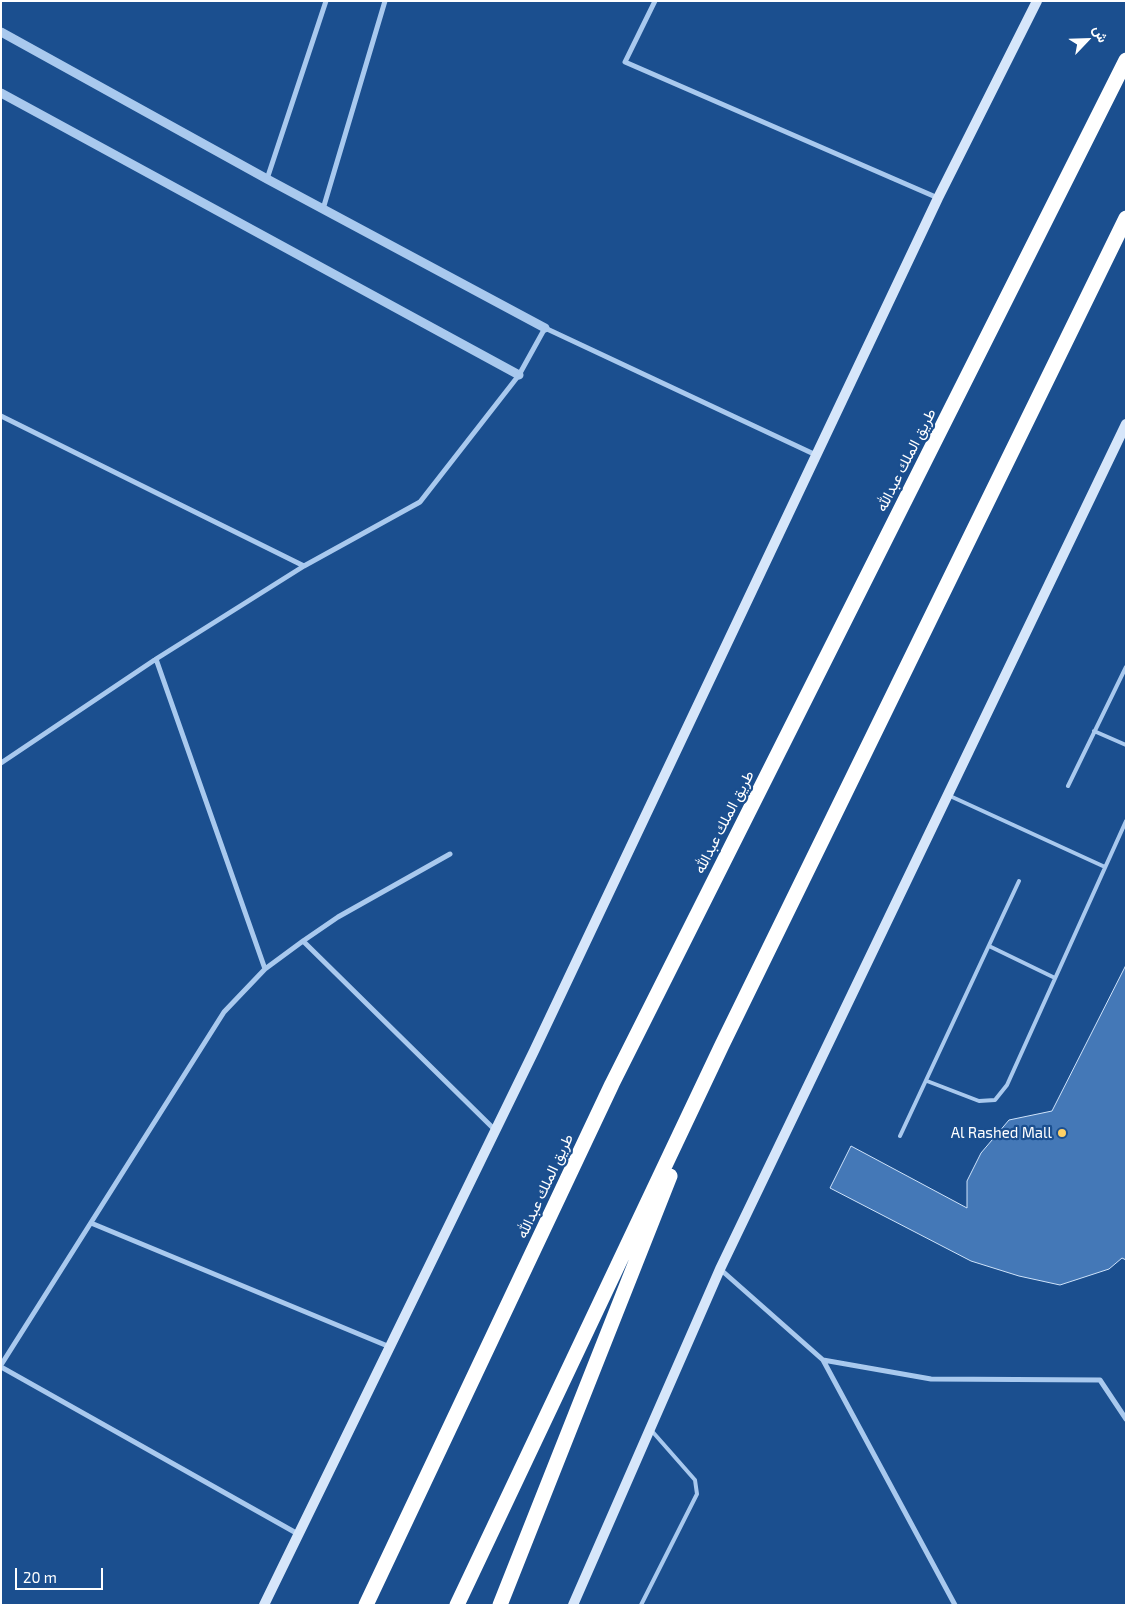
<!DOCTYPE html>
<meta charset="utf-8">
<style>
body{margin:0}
#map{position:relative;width:1127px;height:1606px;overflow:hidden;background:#1b4f8f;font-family:"Exo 2",Vazirmatn,sans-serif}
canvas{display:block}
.frame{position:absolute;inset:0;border:2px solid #fff;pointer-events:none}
.north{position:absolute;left:1062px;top:15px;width:50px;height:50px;-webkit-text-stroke:4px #1b4f8f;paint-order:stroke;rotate:66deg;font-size:14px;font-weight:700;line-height:20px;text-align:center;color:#fff}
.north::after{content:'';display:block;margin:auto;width:18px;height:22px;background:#fff;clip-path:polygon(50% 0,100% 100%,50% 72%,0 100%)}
.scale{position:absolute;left:15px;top:1568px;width:88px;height:22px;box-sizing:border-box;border:2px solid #fff;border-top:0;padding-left:6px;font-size:15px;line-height:18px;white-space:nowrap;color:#fff;-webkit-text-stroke:4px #1b4f8f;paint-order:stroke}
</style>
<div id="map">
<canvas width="1127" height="1606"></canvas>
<div class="frame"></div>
<div class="north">ش</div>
<div class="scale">20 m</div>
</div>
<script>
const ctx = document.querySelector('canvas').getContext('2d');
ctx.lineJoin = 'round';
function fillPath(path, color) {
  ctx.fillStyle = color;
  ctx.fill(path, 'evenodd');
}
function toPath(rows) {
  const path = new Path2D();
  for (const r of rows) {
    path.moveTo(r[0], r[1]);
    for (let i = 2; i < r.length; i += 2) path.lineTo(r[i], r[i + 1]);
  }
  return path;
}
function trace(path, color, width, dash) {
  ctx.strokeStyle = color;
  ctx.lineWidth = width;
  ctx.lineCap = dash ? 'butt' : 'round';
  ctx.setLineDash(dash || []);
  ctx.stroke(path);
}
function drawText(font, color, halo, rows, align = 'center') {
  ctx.font = font + ' "Exo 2",Vazirmatn,sans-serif';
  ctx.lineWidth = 4.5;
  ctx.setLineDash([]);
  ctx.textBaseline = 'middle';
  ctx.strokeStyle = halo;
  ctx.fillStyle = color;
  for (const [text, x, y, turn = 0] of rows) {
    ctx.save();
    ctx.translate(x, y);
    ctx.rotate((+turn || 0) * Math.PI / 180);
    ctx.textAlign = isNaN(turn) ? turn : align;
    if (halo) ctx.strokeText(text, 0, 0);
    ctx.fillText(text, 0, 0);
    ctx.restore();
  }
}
const building = toPath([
 [1126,965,1126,1260,1122,1258,1109,1269,1060,1285,1019,1276,971,1261,830,1188,851,1146,967,1208,967,1181,981,1153,1009,1120,1052,1111,1126,965]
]);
fillPath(building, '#4478b7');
trace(building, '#cfe3fa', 1);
trace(toPath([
 [1094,731,1126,745],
 [1068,786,1126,667],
 [950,796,1105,867],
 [989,946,1055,978],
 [927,1081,979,1101,995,1100,1007,1085,1126,821],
 [900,1136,1019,881],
 [641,1605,697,1494,695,1480,651,1430]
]), '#a9c9ee', 4);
trace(toPath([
 [655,1,625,62,938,198],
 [267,179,326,1],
 [323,209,385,1],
 [1,416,304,566],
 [156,659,265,969,303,941,338,917,450,854],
 [1,763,156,659,304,566,420,502,519,375,545,328,816,455],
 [303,941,495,1130],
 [91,1223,390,1347],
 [720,1269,823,1360,931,1379,1100,1380,1126,1419],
 [823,1360,955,1605],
 [1,1365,224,1012,265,969],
 [1,1367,298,1534]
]), '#a9c9ee', 5);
trace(toPath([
 [1,32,267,179,545,328],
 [1,93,519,375]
]), '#a9c9ee', 9);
trace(toPath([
 [264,1605,534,1051,938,198,1037,1],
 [573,1605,720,1269,1126,424]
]), '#d6e6fa', 10);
trace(toPath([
 [366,1605,612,1084,1126,60],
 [457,1605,722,1045,1126,218],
 [500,1605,670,1176]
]), '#fff', 15);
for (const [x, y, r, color] of [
 [1062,1133,5,"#ffd166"]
]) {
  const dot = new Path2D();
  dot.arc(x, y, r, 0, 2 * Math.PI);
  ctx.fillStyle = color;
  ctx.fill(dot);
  trace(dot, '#1b4f8f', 2);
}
drawText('15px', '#fff', '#1b4f8f', [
 ["طريق الملك عبدالله",906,460,-63],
 ["طريق الملك عبدالله",724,822,-63],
 ["طريق الملك عبدالله",545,1186,-65]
]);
drawText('15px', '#fff', '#1b4f8f', [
 ["Al Rashed Mall",1052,1133]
], 'right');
</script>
